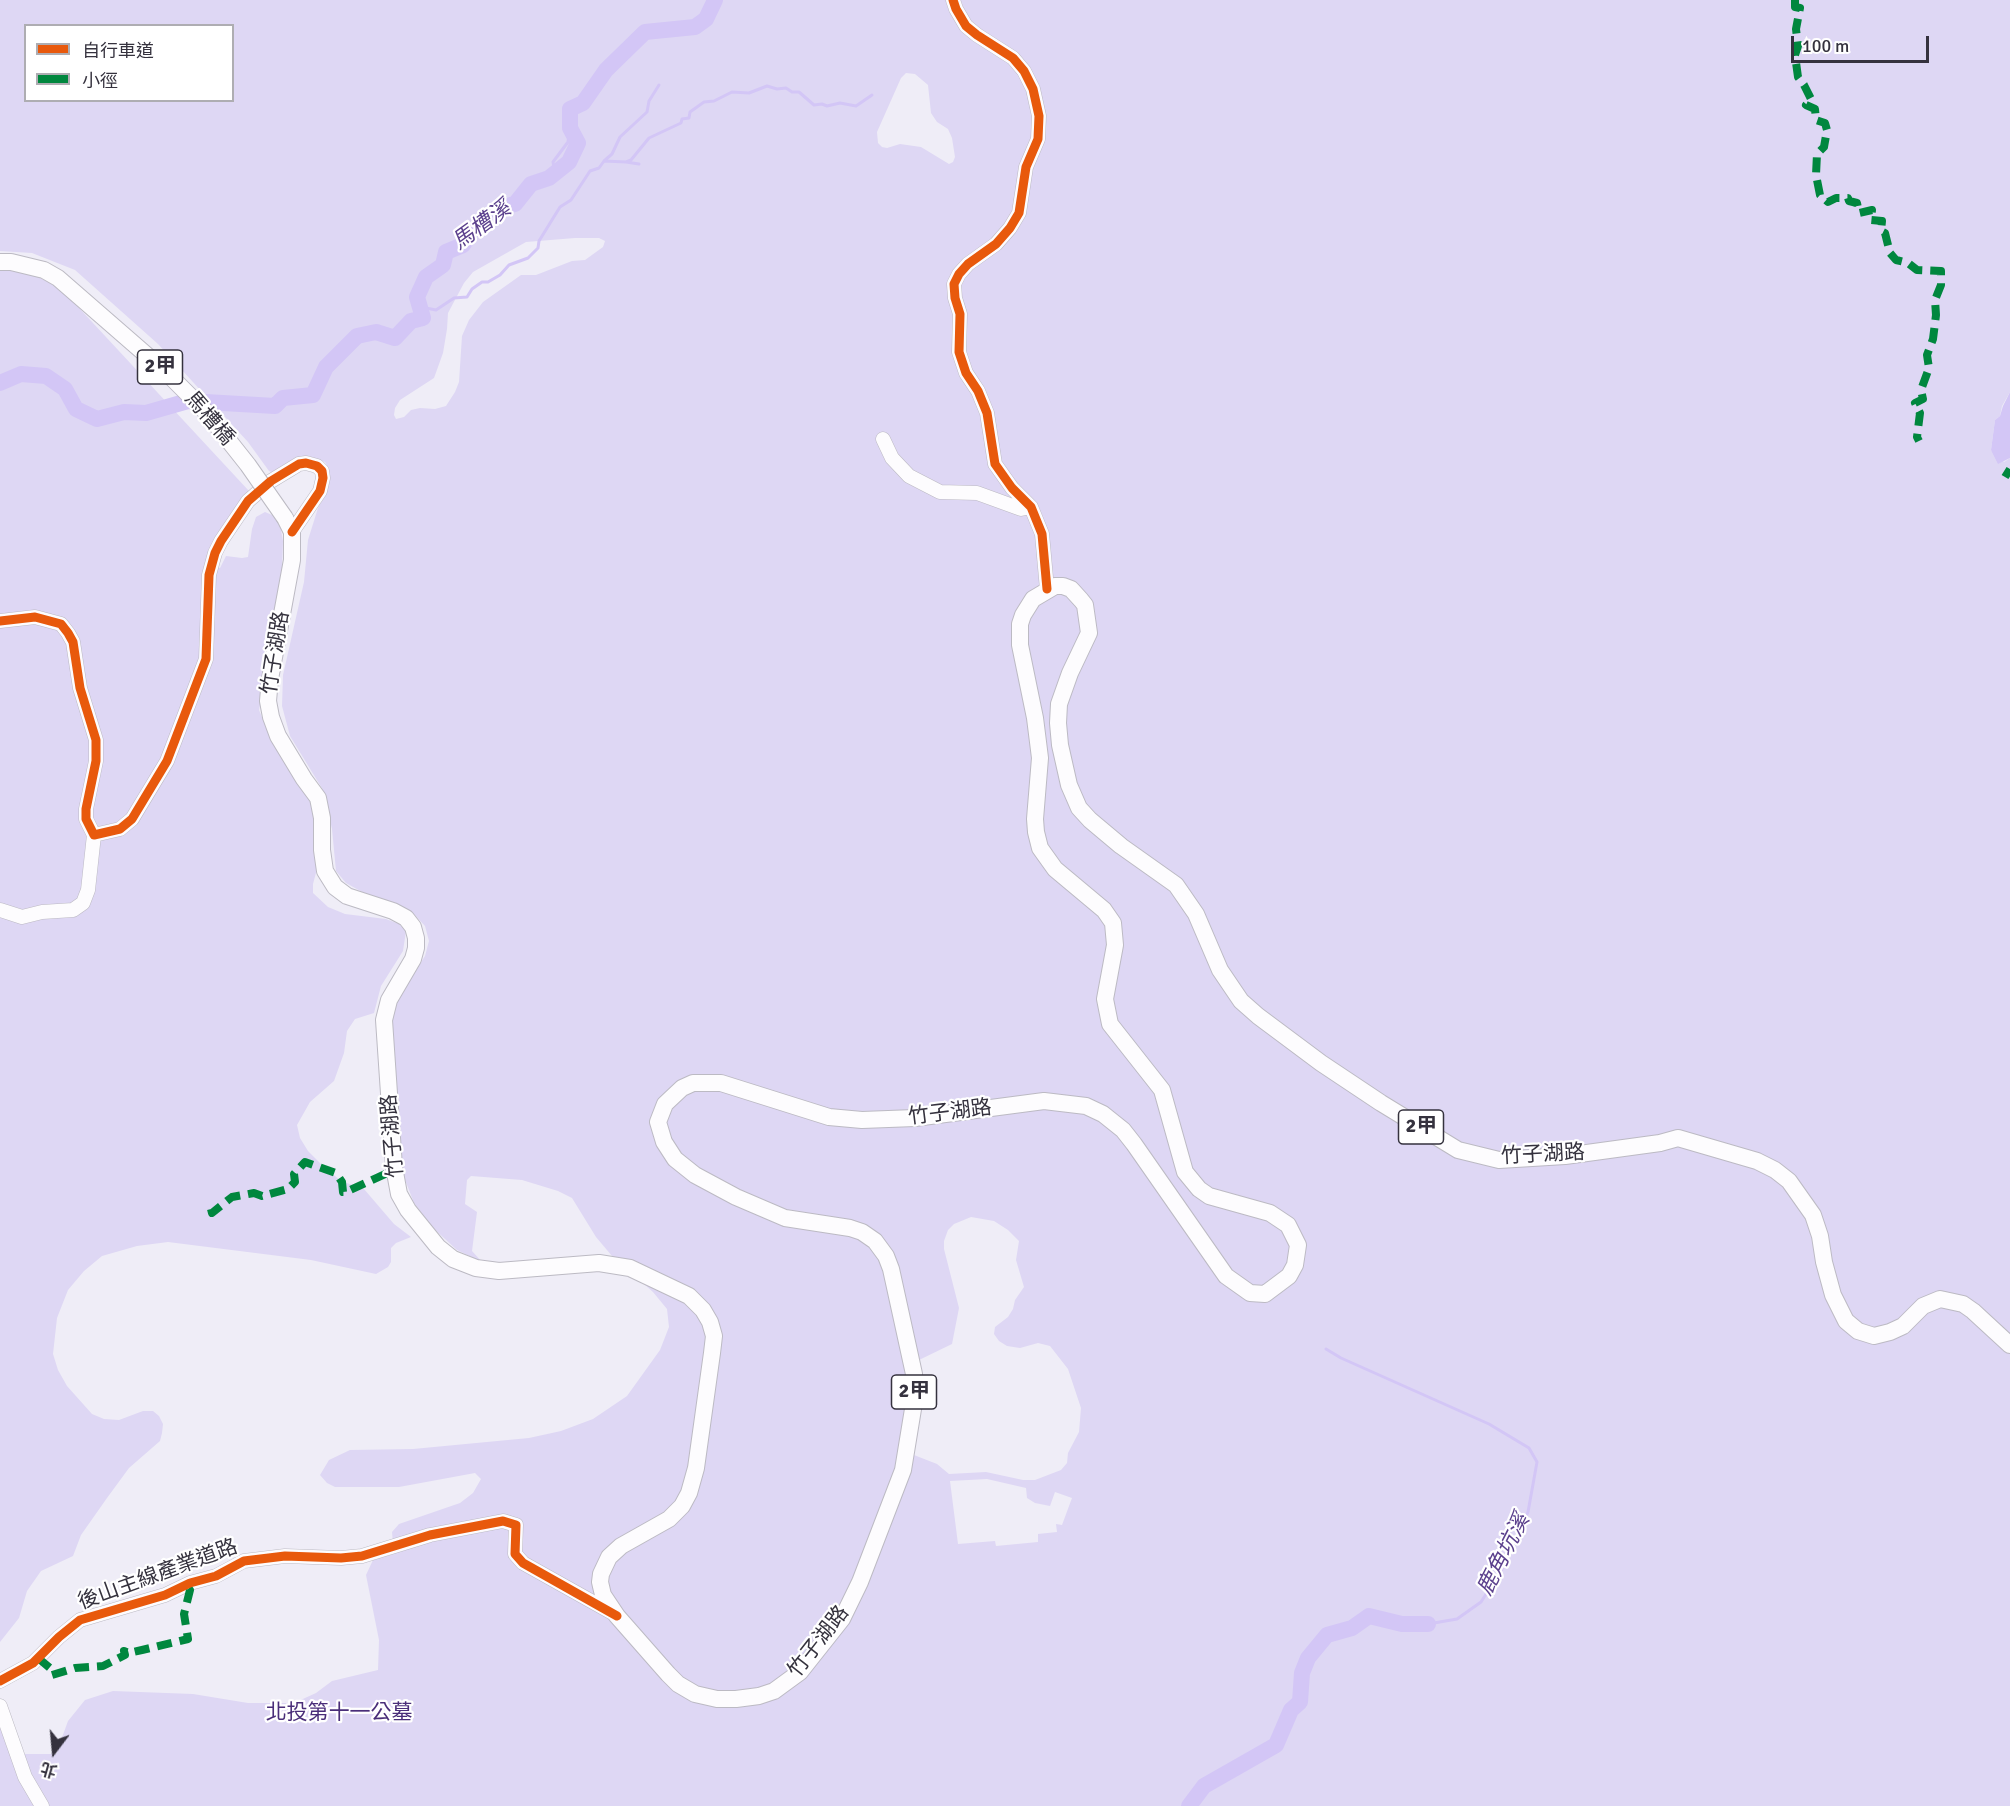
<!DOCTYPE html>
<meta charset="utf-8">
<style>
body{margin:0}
#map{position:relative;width:2010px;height:1806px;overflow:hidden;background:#efedf7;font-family:Signika,"Noto Sans TC",sans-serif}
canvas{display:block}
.legend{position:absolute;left:24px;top:24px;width:210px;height:78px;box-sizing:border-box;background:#fff;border:2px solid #aeadb2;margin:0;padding:8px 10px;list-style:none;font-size:18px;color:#35323e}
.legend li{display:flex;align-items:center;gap:12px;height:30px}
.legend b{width:30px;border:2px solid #aeadb2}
.north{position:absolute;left:24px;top:1722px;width:60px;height:60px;-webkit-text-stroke:4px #fff;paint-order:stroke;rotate:196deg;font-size:16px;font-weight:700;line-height:24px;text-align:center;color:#35323e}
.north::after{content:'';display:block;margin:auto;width:21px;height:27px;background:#35323e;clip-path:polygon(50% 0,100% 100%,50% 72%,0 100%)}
.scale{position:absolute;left:1791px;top:36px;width:138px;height:27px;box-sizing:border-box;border:3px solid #35323e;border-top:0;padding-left:8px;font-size:18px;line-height:21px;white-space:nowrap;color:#35323e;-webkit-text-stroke:4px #fff;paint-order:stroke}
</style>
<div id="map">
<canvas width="2010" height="1806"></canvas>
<ul class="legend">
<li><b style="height:8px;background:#e8590c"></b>自行車道</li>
<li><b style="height:8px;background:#00873e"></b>小徑</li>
</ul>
<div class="north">北</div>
<div class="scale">100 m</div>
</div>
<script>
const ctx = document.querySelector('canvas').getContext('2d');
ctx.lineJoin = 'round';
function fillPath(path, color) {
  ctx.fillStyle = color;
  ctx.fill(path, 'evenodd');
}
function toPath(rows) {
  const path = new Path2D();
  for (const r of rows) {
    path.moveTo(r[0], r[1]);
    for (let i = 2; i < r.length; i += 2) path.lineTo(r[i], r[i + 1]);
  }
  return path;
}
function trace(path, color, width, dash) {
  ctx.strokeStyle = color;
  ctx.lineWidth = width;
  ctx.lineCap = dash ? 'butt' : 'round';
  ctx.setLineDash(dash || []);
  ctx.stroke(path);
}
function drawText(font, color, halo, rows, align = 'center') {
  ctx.font = font + ' Signika,"Noto Sans TC",sans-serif';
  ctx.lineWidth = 4.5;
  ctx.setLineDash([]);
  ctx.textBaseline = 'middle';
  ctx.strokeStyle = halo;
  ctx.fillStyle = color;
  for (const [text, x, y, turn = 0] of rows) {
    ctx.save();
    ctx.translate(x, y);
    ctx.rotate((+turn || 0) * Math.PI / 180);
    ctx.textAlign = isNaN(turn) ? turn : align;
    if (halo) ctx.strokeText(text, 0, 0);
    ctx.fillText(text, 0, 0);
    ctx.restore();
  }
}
fillPath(toPath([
 [0,0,2010,0,2010,392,2002,406,2000,416,1995,420,1991,450,2004,462,2010,458,2010,1806,0,1806,0,1720,12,1754,56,1754,68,1721,85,1700,113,1691,193,1694,248,1703,294,1703,316,1693,332,1681,378,1670,379,1640,366,1575,373,1560,394,1554,392,1532,399,1524,460,1503,473,1493,481,1479,475,1473,399,1487,335,1487,327,1483,320,1475,329,1460,350,1450,413,1449,529,1438,561,1431,593,1419,627,1396,660,1350,669,1327,667,1309,653,1292,612,1256,596,1237,572,1198,558,1191,522,1180,471,1176,467,1180,465,1204,477,1212,472,1251,482,1262,457,1250,432,1227,414,1203,404,1177,390,1038,392,1015,398,999,425,956,429,941,425,926,412,912,395,904,373,898,346,883,336,871,332,829,323,790,290,736,282,706,283,675,304,582,308,540,318,508,324,497,329,483,329,469,325,462,309,456,302,457,274,473,269,471,248,442,158,344,75,270,32,253,0,251],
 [26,26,232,26,232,100,26,100],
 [906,73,915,74,928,85,931,113,937,122,948,129,952,138,955,157,953,162,949,164,921,147,900,144,887,148,882,147,878,143,877,132,901,78],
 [575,238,599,238,605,241,603,247,585,260,572,261,536,275,521,275,483,302,469,320,462,336,459,382,455,392,446,406,435,409,420,408,411,410,404,417,396,419,394,415,395,408,400,400,434,378,443,353,447,329,448,313,464,283,473,272,526,242],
 [971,1217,994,1221,1008,1230,1019,1241,1016,1260,1024,1287,1015,1300,1013,1309,1008,1317,995,1327,994,1334,999,1341,1007,1346,1020,1348,1038,1343,1050,1346,1068,1369,1081,1408,1079,1432,1068,1453,1067,1463,1061,1470,1035,1480,1023,1480,986,1472,949,1474,937,1464,914,1455,919,1424,919,1360,952,1344,959,1308,944,1249,944,1241,948,1230,954,1224],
 [987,1479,1026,1488,1027,1498,1035,1503,1050,1506,1055,1492,1072,1498,1062,1525,1056,1524,1057,1532,1038,1534,1038,1542,996,1546,995,1541,958,1544,950,1481],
 [5,270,34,275,52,284,67,295,249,491,215,567,220,568,226,556,242,558,248,557,252,529,256,517,265,512,272,515,280,525,283,541,281,597,259,710,266,727,316,805,320,858,313,884,313,893,328,907,345,914,386,919,399,924,406,931,403,951,381,986,374,1013,355,1019,347,1031,344,1053,334,1081,310,1102,297,1125,300,1138,308,1151,323,1166,341,1181,364,1189,394,1224,411,1237,396,1243,391,1248,391,1262,388,1267,376,1274,311,1260,168,1242,137,1246,102,1256,84,1271,68,1290,57,1318,53,1354,58,1370,67,1386,92,1414,104,1419,119,1420,143,1411,153,1411,159,1416,163,1424,162,1433,160,1441,129,1468,107,1498,81,1535,73,1556,41,1571,27,1591,19,1618,0,1642,0,271]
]), '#ded7f4');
fillPath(toPath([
 [2010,392,2010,458,1998,464,1991,450,1995,420,2000,416,2003,406]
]), '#d3c6f6');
trace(toPath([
 [604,161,612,154,620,137,647,112,649,101,659,85],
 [626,162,639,164],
 [555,173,553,162,568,142,570,128],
 [421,307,436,310,454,298,467,297,472,289,482,282,488,282,500,275,509,265,528,258,538,248,539,241,560,207,571,200,590,171,599,168,604,161,626,162,631,160,649,138,681,123,682,119,689,118,690,112,704,102,714,101,732,92,749,93,767,86,777,89,786,88,792,92,799,92,814,105,822,104,827,106,840,103,856,106,872,95],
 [1326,1349,1341,1358,1489,1424,1529,1448,1537,1462,1528,1512,1504,1566,1481,1602,1457,1619,1428,1624]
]), '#d3c6f6', 3);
trace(toPath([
 [0,383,21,374,46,376,65,389,76,409,97,419,124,412,146,413,188,401,275,406,283,398,313,395,326,367,357,336,376,332,395,338,411,321,423,318,417,297,426,277,443,265,446,252,463,245,472,231,495,217,502,207,515,204,531,184,549,178,569,162,578,143,570,128,570,109,583,103,606,70,645,32,695,27,706,19,715,0],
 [1189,1806,1204,1786,1276,1745,1291,1710,1300,1702,1302,1673,1308,1658,1327,1635,1352,1628,1369,1616,1402,1624,1428,1624]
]), '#d3c6f6', 16);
const minor = toPath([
 [953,0,956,9,966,26,977,35,1013,58,1024,71,1033,89,1039,116,1038,139,1026,167,1019,213,1010,228,996,244,968,264,959,274,954,284,955,298,960,314,959,352,966,373,978,391,987,413,995,464,1012,488,1031,507,1042,534,1047,589],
 [883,439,892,458,909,476,940,492,977,493,1021,509,1031,507],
 [0,621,35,617,61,624,68,633,73,642,80,688,96,740,96,761,86,809,86,819,94,835,120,829,132,819,167,761,206,659,209,575,215,553,221,541,248,501,271,481,299,464,306,463,317,466,322,471,323,478,320,491,292,532],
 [0,910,22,917,42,912,73,910,83,903,88,890,94,835],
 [0,1681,33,1663,59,1637,80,1620,165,1595,190,1583,216,1576,244,1561,285,1556,341,1558,362,1556,430,1535,503,1521,516,1525,515,1554,523,1563,616,1615],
 [0,1706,25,1777,42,1806]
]);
const major = toPath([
 [285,518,292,532,292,560,270,679,268,701,271,717,278,736,304,779,318,798,322,818,322,850,325,871,335,887,347,896,393,911,406,918,413,927,416,938,416,948,413,959,389,1000,384,1020,394,1167,399,1194,408,1210,438,1247,453,1259,476,1268,499,1271,599,1263,630,1268,689,1296,703,1310,710,1322,714,1336,712,1353,696,1468,689,1493,682,1506,669,1519,621,1546,609,1557,601,1574,600,1582,603,1595,617,1616,668,1674,678,1684,695,1694,717,1699,736,1699,759,1696,774,1691,800,1672,842,1619,860,1582,903,1470,914,1403,914,1374,891,1269,886,1256,875,1241,862,1232,850,1228,785,1218,736,1197,695,1175,675,1159,664,1142,658,1122,665,1104,682,1088,693,1083,721,1083,829,1117,862,1120,915,1118,1044,1101,1086,1106,1103,1114,1123,1130,1134,1144,1226,1276,1250,1293,1265,1294,1289,1276,1295,1265,1298,1245,1288,1225,1270,1213,1209,1196,1199,1189,1185,1172,1162,1090,1110,1024,1105,999,1115,945,1113,923,1104,910,1055,869,1040,848,1036,832,1035,819,1040,758,1035,718,1020,645,1020,624,1023,615,1033,599,1055,586,1063,586,1071,589,1081,600,1085,605,1089,633,1070,673,1059,704,1058,723,1060,745,1069,785,1079,808,1090,820,1121,846,1176,885,1196,914,1220,970,1241,1001,1258,1016,1321,1063,1381,1103,1458,1150,1499,1160,1565,1156,1660,1143,1678,1138,1757,1161,1775,1170,1789,1181,1813,1215,1820,1236,1824,1262,1833,1295,1846,1321,1858,1331,1874,1336,1890,1332,1903,1326,1923,1306,1940,1299,1963,1304,1973,1311,2010,1345]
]);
trace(minor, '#bcbac3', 15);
trace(major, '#bcbac3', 18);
trace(minor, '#fdfcfe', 14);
trace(major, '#fdfcfe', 16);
const majorBridge = toPath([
 [0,262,11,262,44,270,58,278,166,372,206,412,248,465,285,518]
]);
trace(majorBridge, '#bcbac3', 18, []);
trace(majorBridge, '#fdfcfe', 16);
trace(toPath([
 [1795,0,1795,7,1800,8,1796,29,1798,46,1795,55,1798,77,1804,85,1811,99,1806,105,1815,109,1816,120,1825,123,1827,130,1824,147,1817,154,1816,175,1820,195,1828,202,1836,198,1848,198,1849,201,1857,203,1859,213,1872,210,1871,220,1882,221,1881,231,1885,233,1890,253,1896,260,1908,263,1917,270,1941,271,1941,285,1935,300,1936,315,1933,339,1927,355,1929,368,1921,390,1923,399,1915,403,1920,413,1917,437,1919,441],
 [2005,477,2010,469],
 [211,1209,212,1213,232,1197,254,1193,262,1196,288,1189,295,1182,294,1174,305,1162,336,1173,342,1182,343,1192,346,1192,394,1170],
 [38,1658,50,1668,52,1675,75,1668,103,1666,125,1655,124,1651,129,1653,142,1650,188,1639,184,1614,190,1590,188,1588,190,1583]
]), '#00873e', 8, [15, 8]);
trace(toPath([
 [953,0,956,9,966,26,977,35,1013,58,1024,71,1033,89,1039,116,1038,139,1026,167,1019,213,1010,228,996,244,968,264,959,274,954,284,955,298,960,314,959,352,966,373,978,391,987,413,995,464,1012,488,1031,507,1042,534,1047,589],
 [0,621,35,617,61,624,68,633,73,642,80,688,96,740,96,761,86,809,86,819,94,835,120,829,132,819,167,761,206,659,209,575,215,553,221,541,248,501,271,481,299,464,306,463,317,466,322,471,323,478,320,491,292,532],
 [0,1681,33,1663,59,1637,80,1620,165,1595,190,1583,216,1576,244,1561,285,1556,341,1558,362,1556,430,1535,503,1521,516,1525,515,1554,523,1563,617,1616]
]), '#e8590c', 9);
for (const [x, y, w] of [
 [160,367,45],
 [1421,1127,45],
 [914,1392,45]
]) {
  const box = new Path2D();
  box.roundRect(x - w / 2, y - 17, w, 34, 4.5);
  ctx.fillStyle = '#fff';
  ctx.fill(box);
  trace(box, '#35323e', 1.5);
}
drawText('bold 20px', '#35323e', null, [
 ["2甲",160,367],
 ["2甲",1421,1127],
 ["2甲",914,1392]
]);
drawText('21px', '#35323e', '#fff', [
 ["馬槽橋",209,419,49],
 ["竹子湖路",276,653,-81],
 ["竹子湖路",950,1113,-7],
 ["竹子湖路",393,1136,-95],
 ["竹子湖路",1543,1155,-3],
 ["後山主線產業道路",158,1575,-20],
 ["竹子湖路",819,1642,-52]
]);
drawText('21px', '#4a2e79', '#fff', [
 ["北投第十一公墓",339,1713]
]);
drawText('italic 22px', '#5b408d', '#fff', [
 ["馬槽溪",482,226,-36],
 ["鹿角坑溪",1504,1555,-63]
]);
</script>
